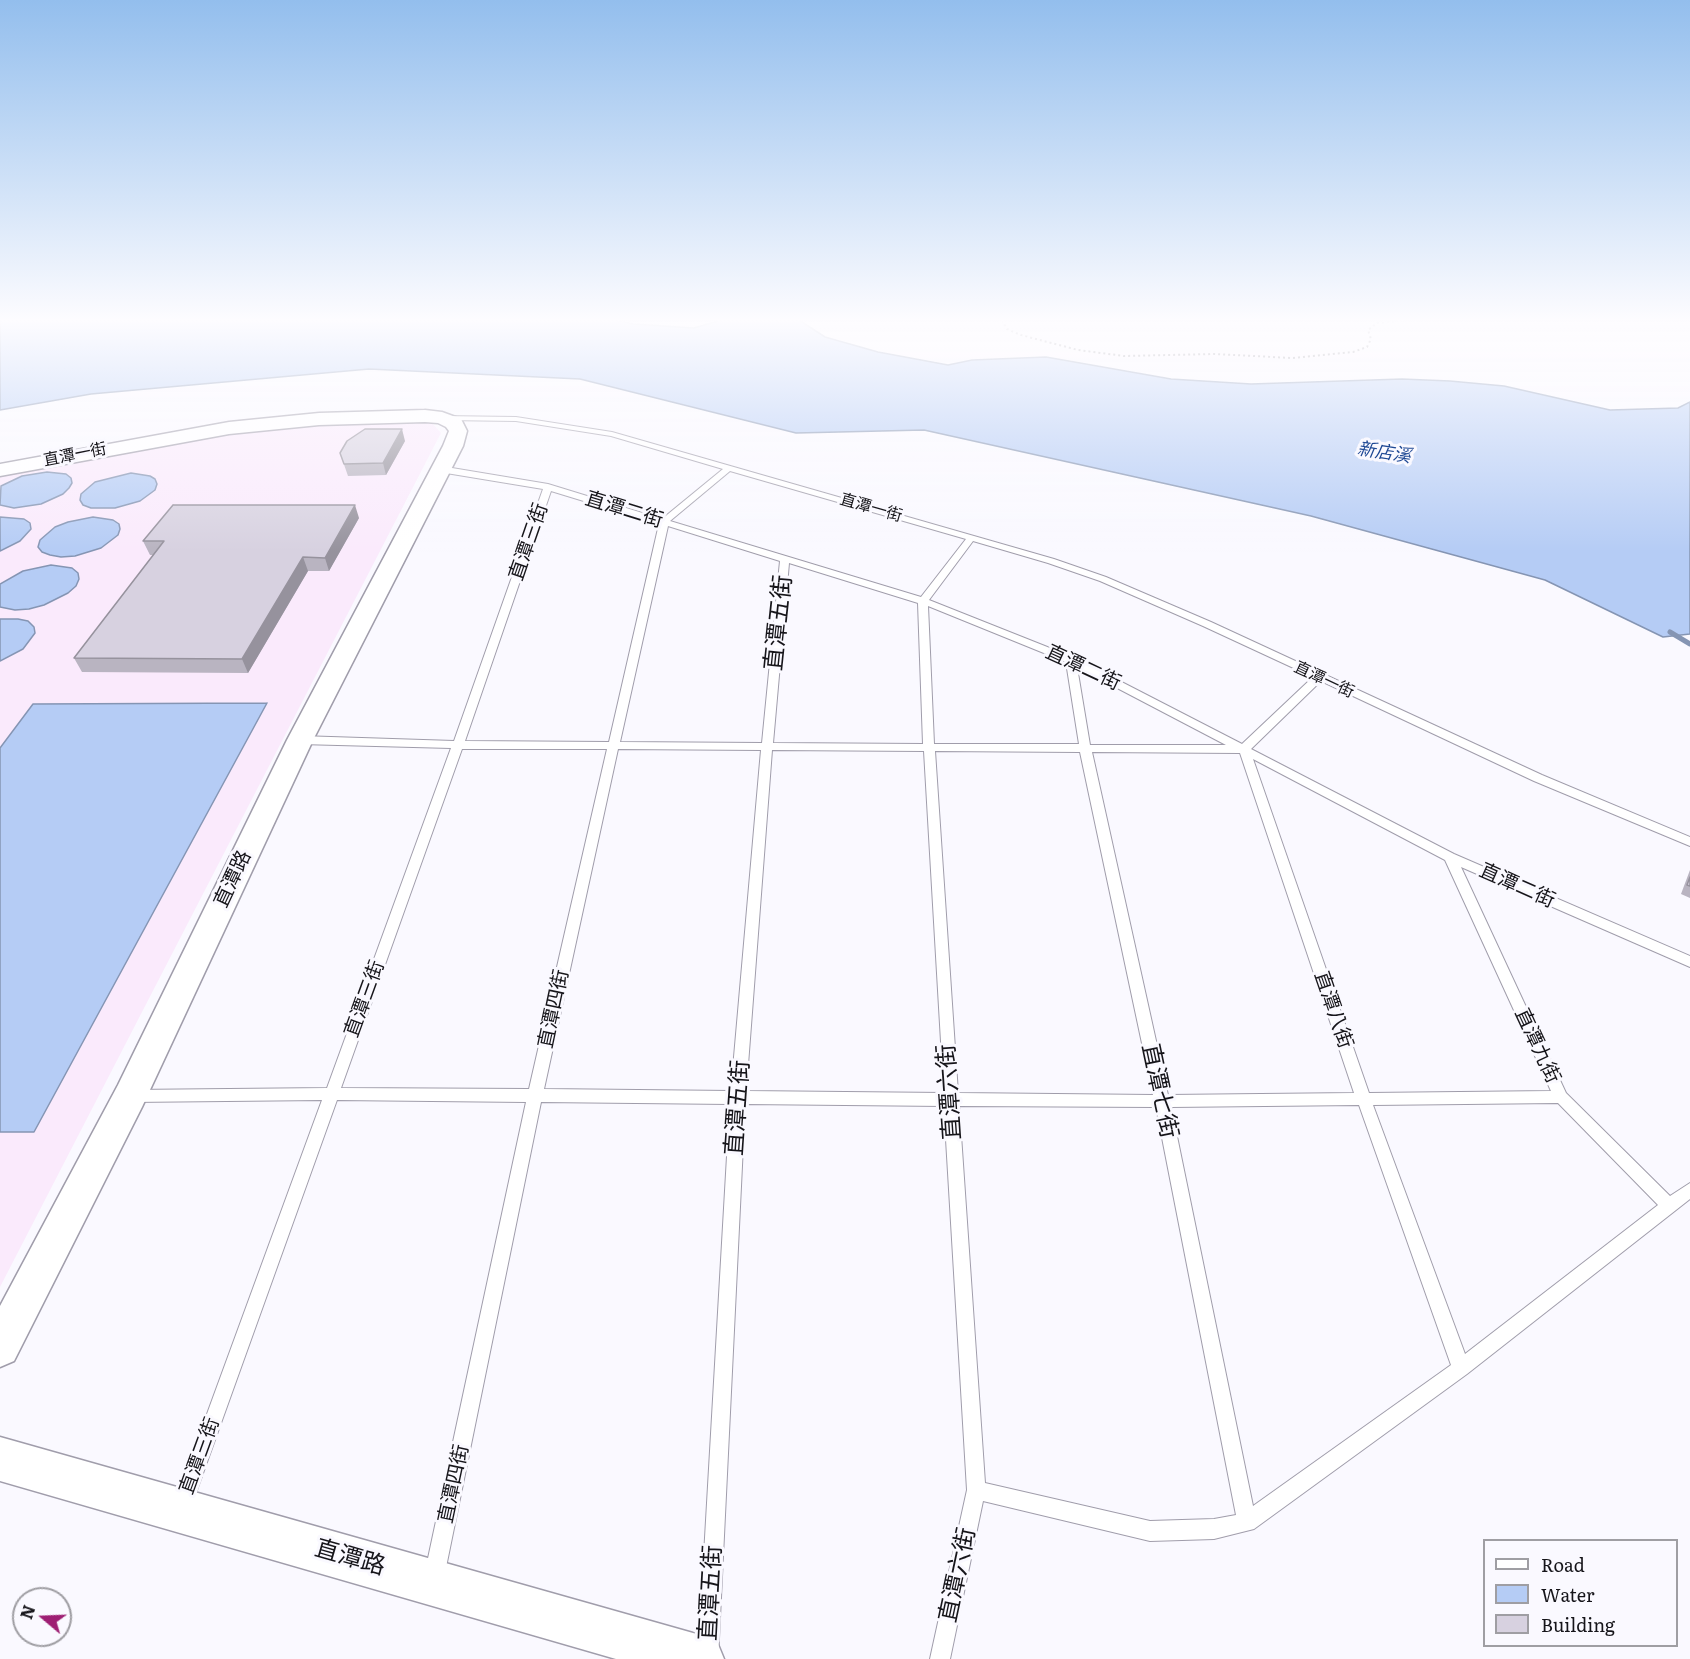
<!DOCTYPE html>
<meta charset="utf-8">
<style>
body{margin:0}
#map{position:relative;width:1690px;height:1659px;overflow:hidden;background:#faf9ff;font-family:Literata,serif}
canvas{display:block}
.legend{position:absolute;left:1483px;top:1539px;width:195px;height:108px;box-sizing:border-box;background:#faf9ff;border:2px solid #9f9ea3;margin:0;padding:8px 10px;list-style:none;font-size:18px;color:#16151a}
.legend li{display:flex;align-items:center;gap:12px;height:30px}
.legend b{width:30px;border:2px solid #9f9ea3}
.north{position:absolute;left:12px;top:1587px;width:60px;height:60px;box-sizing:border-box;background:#faf9ff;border:2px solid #9f9ea3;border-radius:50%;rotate:289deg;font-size:16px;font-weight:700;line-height:24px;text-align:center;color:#16151a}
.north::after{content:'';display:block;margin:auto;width:21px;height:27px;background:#9e1f73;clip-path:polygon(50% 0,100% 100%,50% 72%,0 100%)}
</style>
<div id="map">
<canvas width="1690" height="1659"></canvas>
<ul class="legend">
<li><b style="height:8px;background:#fff"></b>Road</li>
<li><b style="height:16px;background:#b5ccf5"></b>Water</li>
<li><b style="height:16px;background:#d7d1e0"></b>Building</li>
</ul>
<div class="north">N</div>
</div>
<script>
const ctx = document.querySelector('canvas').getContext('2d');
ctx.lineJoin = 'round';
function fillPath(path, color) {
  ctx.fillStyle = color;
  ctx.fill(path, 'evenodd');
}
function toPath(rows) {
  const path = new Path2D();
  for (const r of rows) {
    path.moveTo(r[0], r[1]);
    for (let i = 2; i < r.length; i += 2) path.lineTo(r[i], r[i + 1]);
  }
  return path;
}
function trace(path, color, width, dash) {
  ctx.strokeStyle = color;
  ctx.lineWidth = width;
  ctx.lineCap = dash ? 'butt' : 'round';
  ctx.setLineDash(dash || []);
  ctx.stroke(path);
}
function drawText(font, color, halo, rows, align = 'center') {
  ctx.font = font + ' Literata,"Noto Sans TC",serif';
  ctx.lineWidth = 6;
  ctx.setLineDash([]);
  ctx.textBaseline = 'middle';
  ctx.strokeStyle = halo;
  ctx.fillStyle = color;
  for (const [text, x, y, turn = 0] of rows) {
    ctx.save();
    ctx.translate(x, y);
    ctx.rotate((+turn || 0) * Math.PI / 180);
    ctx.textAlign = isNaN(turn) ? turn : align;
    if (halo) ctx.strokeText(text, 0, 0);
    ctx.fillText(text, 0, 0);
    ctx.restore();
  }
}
fillPath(toPath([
 [412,419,431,422,441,433,0,1287,0,473,227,433,316,423]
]), '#faeafc');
const water = toPath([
 [0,320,616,320,633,324,694,328,722,320,799,320,825,337,878,352,948,365,972,360,1046,357,1171,379,1251,384,1402,379,1450,381,1504,386,1610,410,1678,408,1690,402,1690,634,1663,637,1545,580,1311,516,924,430,796,433,580,379,369,369,91,394,0,410,0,320],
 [47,472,66,474,71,478,72,483,69,488,63,494,41,504,14,508,0,505,1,486,22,476,47,472],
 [131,473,150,476,155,479,157,484,155,490,140,501,115,508,91,508,83,505,80,500,81,494,95,482,131,473],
 [0,517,24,519,30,523,31,529,20,541,0,551,0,517],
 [93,517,113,520,119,524,120,529,118,535,101,548,75,556,61,557,50,555,42,552,38,547,40,540,55,527,68,522,93,517],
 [51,565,72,568,78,573,79,579,76,586,68,593,44,605,29,609,15,610,0,607,0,584,23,571,51,565],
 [0,619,18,619,28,621,34,627,35,633,23,649,0,661,0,619],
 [267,703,34,1132,0,1132,0,748,33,704,267,703]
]);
fillPath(water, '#b5ccf5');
trace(water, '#8595b3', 1.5);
trace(toPath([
 [1670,632,1690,644]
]), '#8595b3', 5);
const service = toPath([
 [441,416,516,417,612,432,1054,559,1106,577,1211,622,1542,775,1690,837,1690,846,1534,781,1321,681,1251,749,1454,854,1690,956,1690,967,1461,867,1566,1093,1670,1196,1690,1183,1690,1199,1467,1374,1254,1529,1214,1539,1150,1541,983,1501,950,1659,930,1659,967,1490,944,1106,745,1104,718,1659,698,1659,730,1104,541,1102,444,1577,441,1584,434,1587,427,1584,424,1577,526,1102,337,1100,192,1504,190,1511,183,1513,176,1511,174,1504,322,1100,131,1102,126,1100,124,1096,126,1092,131,1090,327,1088,451,748,300,744,294,740,300,736,454,741,543,489,440,472,436,469,440,466,548,484,662,519,723,469,611,436,516,421,444,420,441,420,441,416],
 [730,471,966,539,921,597,670,521,730,471],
 [551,491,659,524,609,742,465,741,551,491],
 [668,526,780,561,762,743,620,742,668,526],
 [973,541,1048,563,1100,581,1203,626,1313,677,1242,744,1075,658,929,600,973,541],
 [789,563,918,603,923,744,773,743,789,563],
 [928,606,1066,662,1079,744,934,744,928,606],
 [1077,667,1226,745,1090,745,1077,667],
 [462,749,607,749,529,1089,341,1088,462,749],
 [618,749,761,750,731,1091,544,1089,618,749],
 [772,750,924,751,944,1093,746,1091,772,750],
 [935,751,1080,752,1153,1095,958,1093,935,751],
 [1092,752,1240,753,1354,1093,1168,1095,1092,752],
 [1253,759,1445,860,1551,1091,1369,1093,1253,759],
 [1558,1103,1658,1205,1465,1354,1373,1105,1558,1103],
 [1359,1105,1451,1365,1253,1506,1171,1107,1359,1105],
 [959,1106,1156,1107,1236,1515,1214,1519,1150,1521,985,1483,959,1106]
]);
const tertiary = toPath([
 [425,410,442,412,461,419,467,431,463,446,313,740,142,1107,14,1361,0,1367,0,1306,118,1085,287,740,443,446,449,431,446,427,438,423,425,422,319,425,229,434,0,476,0,464,229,422,319,413,425,410],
 [0,1437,700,1635,717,1642,724,1659,616,1659,0,1481,0,1437]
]);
trace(service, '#a09dab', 2);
trace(tertiary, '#a09dab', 3);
trace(toPath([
 [1002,320,1007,329,1021,335,1078,350,1124,356,1214,354,1292,358,1353,352,1367,347,1371,339,1368,330,1377,323,1403,320]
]), '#828186', 2, [2, 3]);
fillPath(service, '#fff');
fillPath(tertiary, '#fff');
fillPath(toPath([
 [405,441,386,475,348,476,340,453],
 [359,518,329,571,308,571,248,673,82,672,74,658,154,555,150,555,143,541],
 [1690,870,1690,898,1681,894]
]), '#b9b4c1');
fillPath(toPath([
 [402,429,405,441,386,475,383,463],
 [355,505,359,518,329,571,325,558],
 [303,557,308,571,248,673,242,659]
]), '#96929d');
const building = toPath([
 [365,429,402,429,383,463,344,464,340,453,347,441,365,429],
 [173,505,355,505,325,558,303,557,242,659,74,658,164,541,143,541,173,505],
 [1690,877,1690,886,1687,885,1690,877]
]);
fillPath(building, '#d7d1e0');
trace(building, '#96929d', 1.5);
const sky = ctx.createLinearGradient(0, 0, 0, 552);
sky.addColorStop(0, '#93beed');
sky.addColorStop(0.58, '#fdfcff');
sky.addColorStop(1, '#fdfcff00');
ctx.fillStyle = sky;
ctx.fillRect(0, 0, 1690, 552);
drawText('16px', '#16151a', '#faf9ff', [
 ["直潭一街",75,455,-11],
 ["直潭一街",871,508,16],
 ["直潭一街",1324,680,25]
]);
drawText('italic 18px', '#1e4894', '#faf9ff', [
 ["新店溪",1384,453,9]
]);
drawText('20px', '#16151a', '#faf9ff', [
 ["直潭二街",624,510,17],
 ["直潭三街",529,542,-71],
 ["直潭二街",1083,668,25],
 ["直潭路",233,879,-65],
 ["直潭二街",1517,886,24],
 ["直潭三街",365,999,-70],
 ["直潭四街",554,1009,-78],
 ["直潭八街",1333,1010,71],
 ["直潭九街",1537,1046,65],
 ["直潭三街",200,1456,-70],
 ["直潭四街",454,1484,-78]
]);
drawText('24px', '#16151a', '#faf9ff', [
 ["直潭五街",779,623,-84],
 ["直潭七街",1159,1091,78],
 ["直潭六街",950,1092,-94],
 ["直潭五街",738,1108,-86],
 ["直潭路",350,1558,16],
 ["直潭六街",958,1575,-78],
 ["直潭五街",711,1593,-87]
]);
</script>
